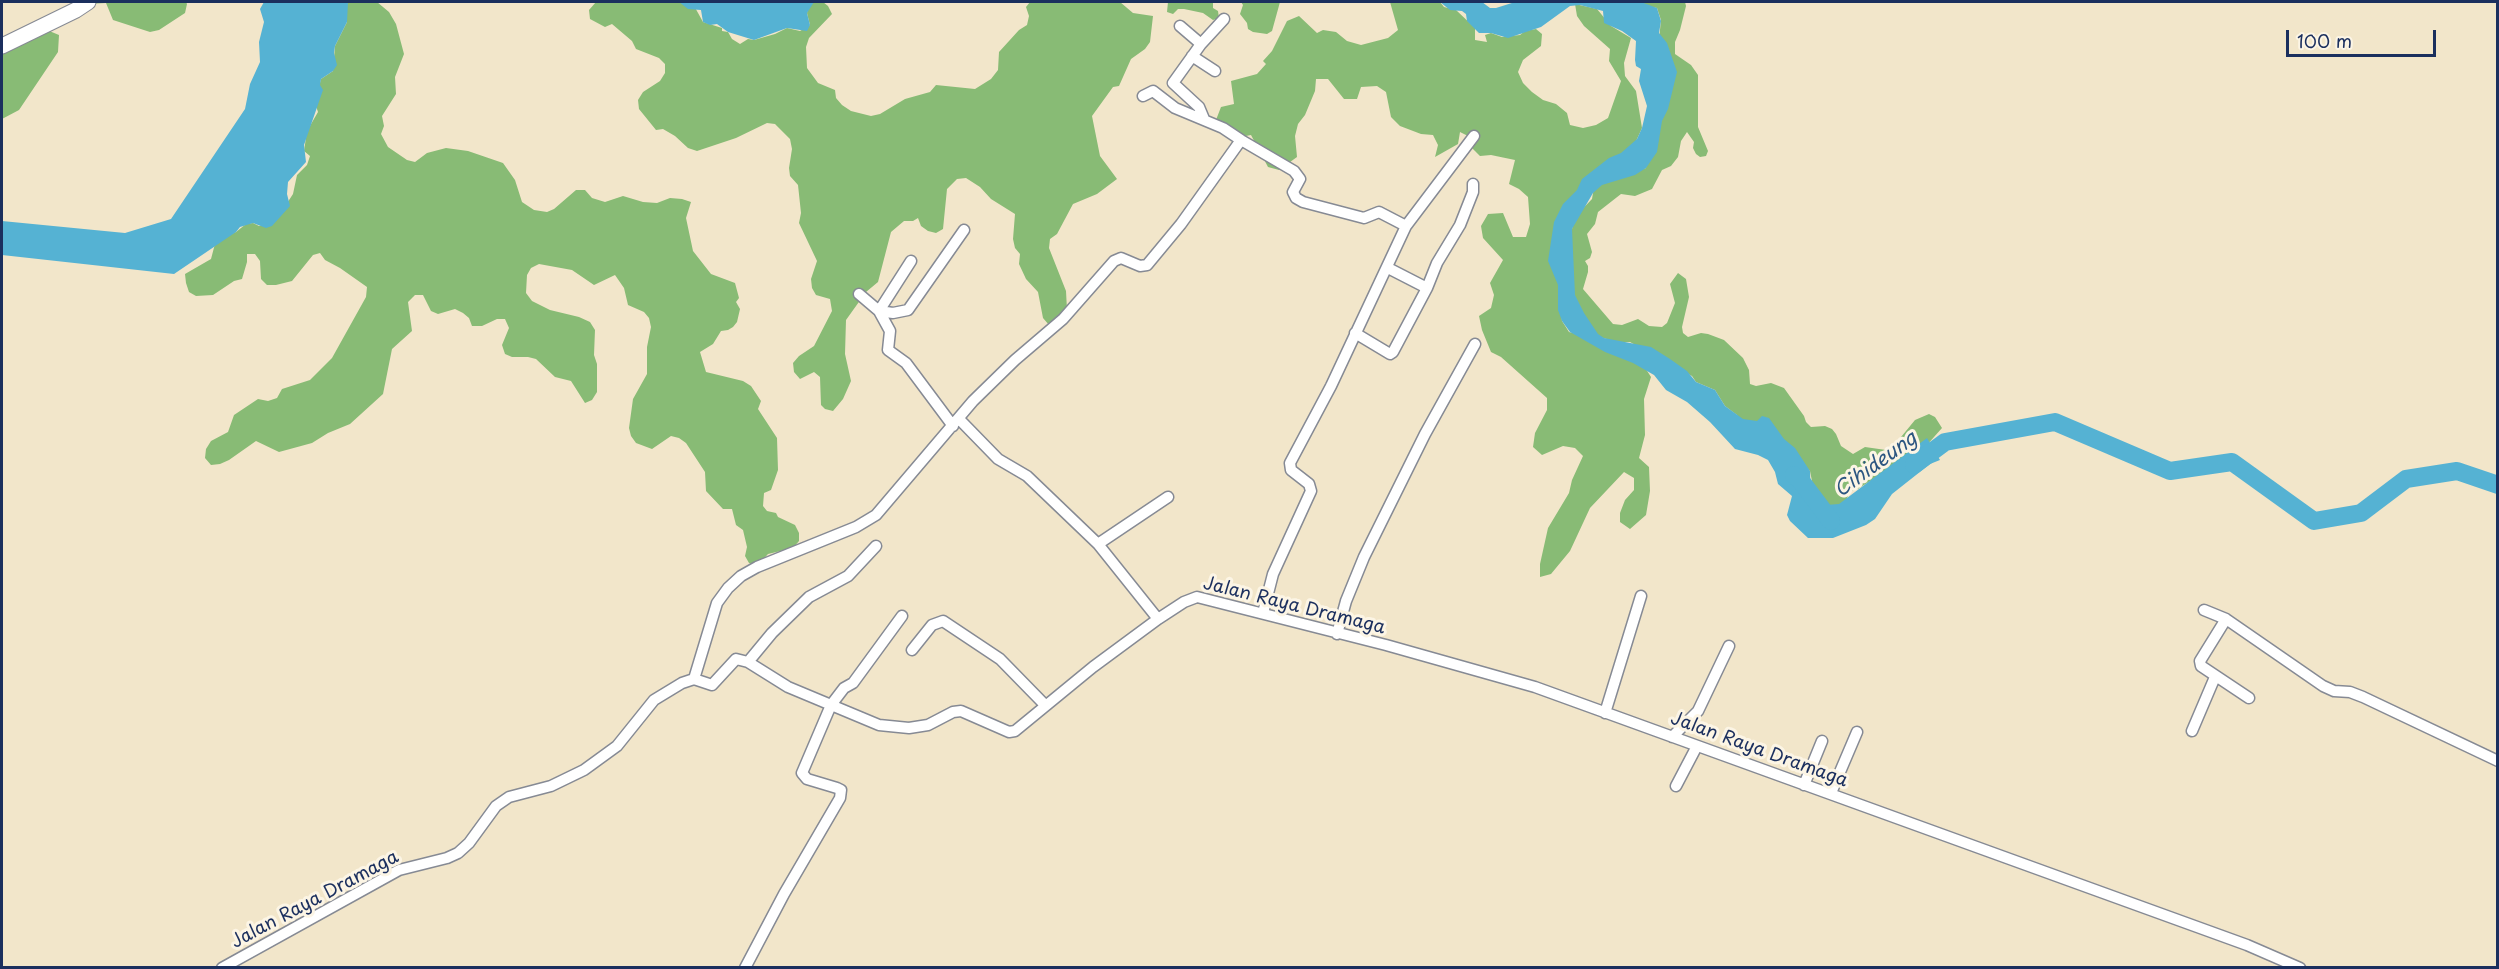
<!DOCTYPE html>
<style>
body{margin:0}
#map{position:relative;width:2499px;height:969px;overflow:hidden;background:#f2e6ca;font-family:"Playpen Sans",sans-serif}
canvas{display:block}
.frame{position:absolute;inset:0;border:3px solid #1b2f5e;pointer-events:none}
.scale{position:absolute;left:2286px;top:30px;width:150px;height:27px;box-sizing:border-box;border:3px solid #1b2f5e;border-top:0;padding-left:8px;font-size:18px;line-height:21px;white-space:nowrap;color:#1b2f5e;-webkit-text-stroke:4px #fcf5e5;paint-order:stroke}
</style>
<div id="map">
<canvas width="2499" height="969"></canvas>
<div class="frame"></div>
<div class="scale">100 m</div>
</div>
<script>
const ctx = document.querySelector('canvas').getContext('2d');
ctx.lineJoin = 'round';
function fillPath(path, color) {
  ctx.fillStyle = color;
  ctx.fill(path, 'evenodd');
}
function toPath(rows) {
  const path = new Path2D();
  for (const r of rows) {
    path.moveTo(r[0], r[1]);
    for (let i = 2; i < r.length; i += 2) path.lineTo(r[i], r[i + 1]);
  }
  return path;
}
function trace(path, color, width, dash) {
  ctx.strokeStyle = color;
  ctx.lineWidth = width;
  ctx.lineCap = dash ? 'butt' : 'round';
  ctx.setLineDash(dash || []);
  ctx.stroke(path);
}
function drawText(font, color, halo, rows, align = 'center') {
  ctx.font = font + ' "Playpen Sans",sans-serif';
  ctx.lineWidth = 6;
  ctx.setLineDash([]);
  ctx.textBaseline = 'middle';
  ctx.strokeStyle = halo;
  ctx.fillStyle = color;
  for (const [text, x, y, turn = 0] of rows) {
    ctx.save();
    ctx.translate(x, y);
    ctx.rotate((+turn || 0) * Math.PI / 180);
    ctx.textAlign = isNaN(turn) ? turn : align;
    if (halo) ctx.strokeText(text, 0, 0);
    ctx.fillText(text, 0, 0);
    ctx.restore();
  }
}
fillPath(toPath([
 [78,2,186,2,187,4,185,13,159,30,150,32,113,20,106,3,87,4],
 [348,2,377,2,389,12,396,24,404,54,395,77,396,94,382,116,384,126,381,134,388,147,407,160,415,162,427,153,446,148,468,151,503,163,515,180,522,202,534,210,547,212,554,209,576,190,585,190,592,198,605,202,623,196,643,202,657,203,670,198,682,199,691,202,686,218,693,251,711,274,735,283,739,298,736,302,740,309,737,322,733,327,728,330,721,331,713,344,700,352,706,372,743,381,751,386,761,401,758,409,777,438,778,470,771,490,764,493,763,506,767,511,776,513,778,517,795,525,799,533,799,541,793,548,768,554,757,566,749,563,745,556,747,547,743,530,736,525,732,509,723,509,706,491,705,472,686,443,679,438,671,436,652,449,636,443,631,436,629,428,633,399,647,374,647,347,651,327,649,318,644,312,628,305,624,288,615,275,594,285,572,270,539,264,531,268,527,275,526,293,532,301,550,310,579,317,590,322,595,330,594,355,597,364,597,392,592,400,585,403,571,381,555,377,536,359,528,357,512,357,505,354,502,345,509,328,505,319,497,319,482,326,472,326,469,318,463,313,455,309,438,314,431,311,423,295,415,295,408,302,412,331,392,349,383,394,350,424,328,433,312,443,279,452,256,441,229,460,220,464,211,465,205,458,206,449,211,441,228,432,234,415,258,399,268,401,277,398,282,389,310,380,332,358,366,297,367,287,340,268,325,260,320,253,313,255,292,281,276,285,267,285,261,279,260,261,255,254,247,254,247,262,242,279,234,281,213,295,196,296,189,292,186,283,185,274,211,259,216,240,236,232,246,224,253,223,259,226,276,220,293,194,297,175,307,165,310,156,304,151,307,131,318,112,315,103,321,79,333,71,335,46,347,22,343,12],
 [596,2,692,2,703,22,722,28,722,31,728,32,732,39,740,44,748,39,754,40,775,34,787,28,800,31,810,25,807,13,809,2,823,2,828,6,832,14,809,38,806,47,807,68,818,83,835,90,836,98,842,105,851,111,871,116,880,114,905,99,930,92,936,85,975,89,991,79,998,70,999,52,1019,30,1027,25,1029,16,1026,7,1030,2,1120,2,1133,13,1153,16,1150,42,1145,49,1131,59,1119,86,1113,87,1092,116,1100,156,1117,179,1097,194,1073,204,1057,234,1050,239,1049,248,1066,291,1067,310,1049,325,1043,318,1038,292,1026,279,1019,264,1020,254,1015,248,1013,239,1015,214,991,199,980,187,966,178,957,179,947,189,943,229,936,233,928,231,921,226,918,218,913,221,904,221,891,232,878,282,866,292,846,320,845,354,851,381,843,399,833,411,825,409,821,405,820,377,814,372,800,379,794,372,793,363,799,356,814,346,832,311,830,299,816,295,812,288,811,279,817,261,799,223,801,213,798,185,790,176,789,168,792,149,790,139,775,124,767,123,736,138,697,151,688,148,675,136,663,129,656,130,639,109,638,100,643,92,660,81,665,73,665,64,659,58,636,49,632,41,612,24,605,27,590,19,589,10],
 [1168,2,1213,2,1213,8,1218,11,1219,18,1213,20,1203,13,1184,9,1178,9,1173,14,1167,12],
 [1241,2,1280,2,1272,31,1267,34,1253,32,1248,29,1247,23,1240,14,1243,5],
 [1390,2,1440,2,1444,7,1456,10,1475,28,1475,40,1487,42,1485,35,1491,33,1502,37,1520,35,1525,31,1536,29,1542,34,1541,46,1523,60,1518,72,1523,83,1532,92,1543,100,1556,104,1567,113,1570,125,1583,128,1596,125,1608,118,1621,81,1609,61,1610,49,1584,26,1577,16,1575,4,1597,9,1611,26,1631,38,1624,63,1625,76,1636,91,1642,128,1632,150,1584,181,1558,285,1562,321,1569,332,1584,336,1644,366,1651,377,1644,399,1645,435,1639,458,1649,467,1650,491,1646,515,1630,529,1620,522,1620,513,1625,500,1634,490,1634,478,1624,472,1590,508,1570,551,1551,574,1540,577,1540,564,1548,528,1569,493,1572,480,1583,456,1575,448,1563,446,1542,455,1533,447,1535,433,1547,410,1547,398,1501,357,1491,352,1482,330,1479,316,1491,308,1494,295,1490,283,1503,260,1483,238,1481,226,1488,214,1503,213,1513,237,1526,237,1530,224,1528,197,1519,189,1509,184,1515,160,1491,155,1480,156,1471,147,1470,137,1460,132,1458,144,1435,157,1438,145,1433,135,1421,134,1400,126,1391,117,1386,92,1377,86,1361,87,1357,99,1344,99,1328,79,1316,79,1315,91,1305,115,1298,124,1295,136,1297,157,1279,170,1268,167,1251,135,1230,139,1216,120,1221,107,1234,104,1231,81,1257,74,1266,64,1263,61,1272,51,1287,21,1299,16,1317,33,1323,30,1336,32,1347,41,1361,45,1388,38,1398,30],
 [1639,2,1685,2,1686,6,1680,30,1675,42,1675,54,1691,65,1698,75,1698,127,1708,151,1706,156,1700,157,1696,154,1693,148,1694,142,1687,132,1681,141,1678,157,1671,166,1662,170,1652,189,1635,196,1621,194,1598,212,1595,224,1587,234,1592,252,1590,258,1585,261,1588,266,1588,272,1583,289,1613,324,1622,325,1638,319,1649,326,1662,327,1667,323,1675,303,1670,284,1678,273,1686,279,1689,297,1682,327,1683,333,1688,337,1701,333,1708,334,1724,340,1743,358,1749,370,1750,384,1756,386,1771,383,1784,388,1804,416,1806,422,1811,427,1825,426,1832,429,1836,434,1841,446,1853,454,1865,447,1886,450,1892,448,1915,420,1929,414,1935,417,1942,428,1926,446,1856,490,1850,491,1844,506,1826,505,1818,501,1815,496,1810,471,1755,428,1739,421,1737,415,1725,406,1715,390,1696,382,1692,376,1630,342,1617,342,1593,335,1571,301,1570,222,1592,199,1594,187,1646,168,1661,20,1657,8,1641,5],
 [42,28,59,35,58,52,19,110,2,119,2,47]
]), '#88bb75');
fillPath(toPath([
 [264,2,348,2,347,22,335,46,334,53,337,65,333,71,321,79,320,85,323,90,304,145,306,162,288,182,287,194,290,206,272,226,266,228,253,223,240,227,236,232,174,274,2,255,2,221,125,233,171,219,245,109,250,84,260,62,259,42,264,22,260,9],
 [679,2,814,2,807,13,810,25,807,31,787,28,754,40,728,32,717,24,710,25,703,22,701,10,688,9],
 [1440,2,1482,2,1490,8,1496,8,1515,2,1641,2,1657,8,1661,21,1659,33,1667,43,1677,72,1668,109,1662,121,1657,152,1646,168,1635,175,1602,185,1593,193,1572,229,1575,295,1584,313,1598,334,1604,338,1651,347,1670,359,1687,371,1696,382,1715,390,1725,406,1743,419,1757,421,1762,416,1769,418,1784,439,1795,448,1810,471,1811,502,1826,505,1839,504,1927,438,1940,460,1930,464,1892,494,1875,519,1866,525,1833,538,1808,538,1790,521,1787,515,1792,496,1778,484,1775,472,1768,460,1758,455,1735,449,1710,422,1687,402,1666,390,1654,375,1633,363,1605,352,1570,332,1562,321,1558,310,1558,285,1548,261,1554,222,1563,204,1577,190,1582,179,1609,158,1621,153,1637,139,1642,128,1647,106,1639,81,1641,69,1636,66,1635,60,1636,41,1622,31,1604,23,1603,11,1580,5,1570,6,1541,27,1508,38,1491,33,1479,33,1467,21,1466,14,1462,11,1450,10]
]), '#55b2d3');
trace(toPath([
 [1914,465,1945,442,2055,422,2170,471,2232,462,2314,521,2361,513,2406,479,2457,471,2498,485],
 [1794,475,1801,481,1831,521]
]), '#55b2d3', 18);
const minor = toPath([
 [1180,26,1201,44],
 [1192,56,1215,71],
 [1204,119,1199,107,1173,83,1201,44,1224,19],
 [1241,140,1294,171,1300,179,1293,192,1296,198,1303,202,1364,218,1379,212,1406,226],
 [911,261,879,311,893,313,908,310,964,230],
 [1427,288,1437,263,1460,225,1473,192,1473,184],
 [859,294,879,311,890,331,888,350,906,363,953,426],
 [1355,333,1390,354,1393,352,1427,288,1388,268],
 [959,419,998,459,1027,476,1098,544,1158,619],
 [1098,544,1168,497],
 [2204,610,2226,619,2323,686,2334,691,2350,692,2363,697,2498,761],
 [1263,613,1273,574,1311,491,1309,484,1291,470,1290,463,1331,386,1406,226,1474,136],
 [2226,619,2200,661,2201,666,2249,698],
 [1337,634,1346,601,1364,557,1425,434,1475,344],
 [912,650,932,625,943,621,1000,659,1045,705],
 [748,662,772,633,809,597,848,576,876,546],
 [694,679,717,603,728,588,741,576,757,567,856,527,876,515,973,401,1015,360,1063,319,1114,261,1121,258,1140,266,1147,265,1181,224,1241,140,1223,128,1175,108,1153,91,1143,96],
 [1605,713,1641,596],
 [2192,731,2215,677],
 [1672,737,1698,711,1729,646],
 [1804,785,1822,741],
 [1676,786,1697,746],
 [1831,793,1857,732],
 [222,968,399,870,447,858,458,853,469,843,496,806,509,797,551,786,584,770,617,746,654,700,682,683,694,679,712,685,736,659,748,662,788,687,879,725,909,728,928,725,953,712,961,711,1009,732,1015,731,1093,667,1158,619,1184,602,1197,597,1386,645,1535,687,2247,945,2300,968],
 [745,968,784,894,840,798,841,790,837,788,807,779,802,773,831,705,844,688,853,683,902,616]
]);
const secondary = toPath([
 [2,46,76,10,88,2]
]);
trace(minor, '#868a94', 13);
trace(secondary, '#868a94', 17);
trace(minor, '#fff', 10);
trace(secondary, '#fff', 15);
drawText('18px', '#1b2f5e', '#fcf5e5', [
 ["Jalan Raya Dramaga",1294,606,14],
 ["Jalan Raya Dramaga",1759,750,20],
 ["Jalan Raya Dramaga",315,900,-28]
]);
drawText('italic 20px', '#2c5681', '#fcf5e5', [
 ["Cihideung",1876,465,-36]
]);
</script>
